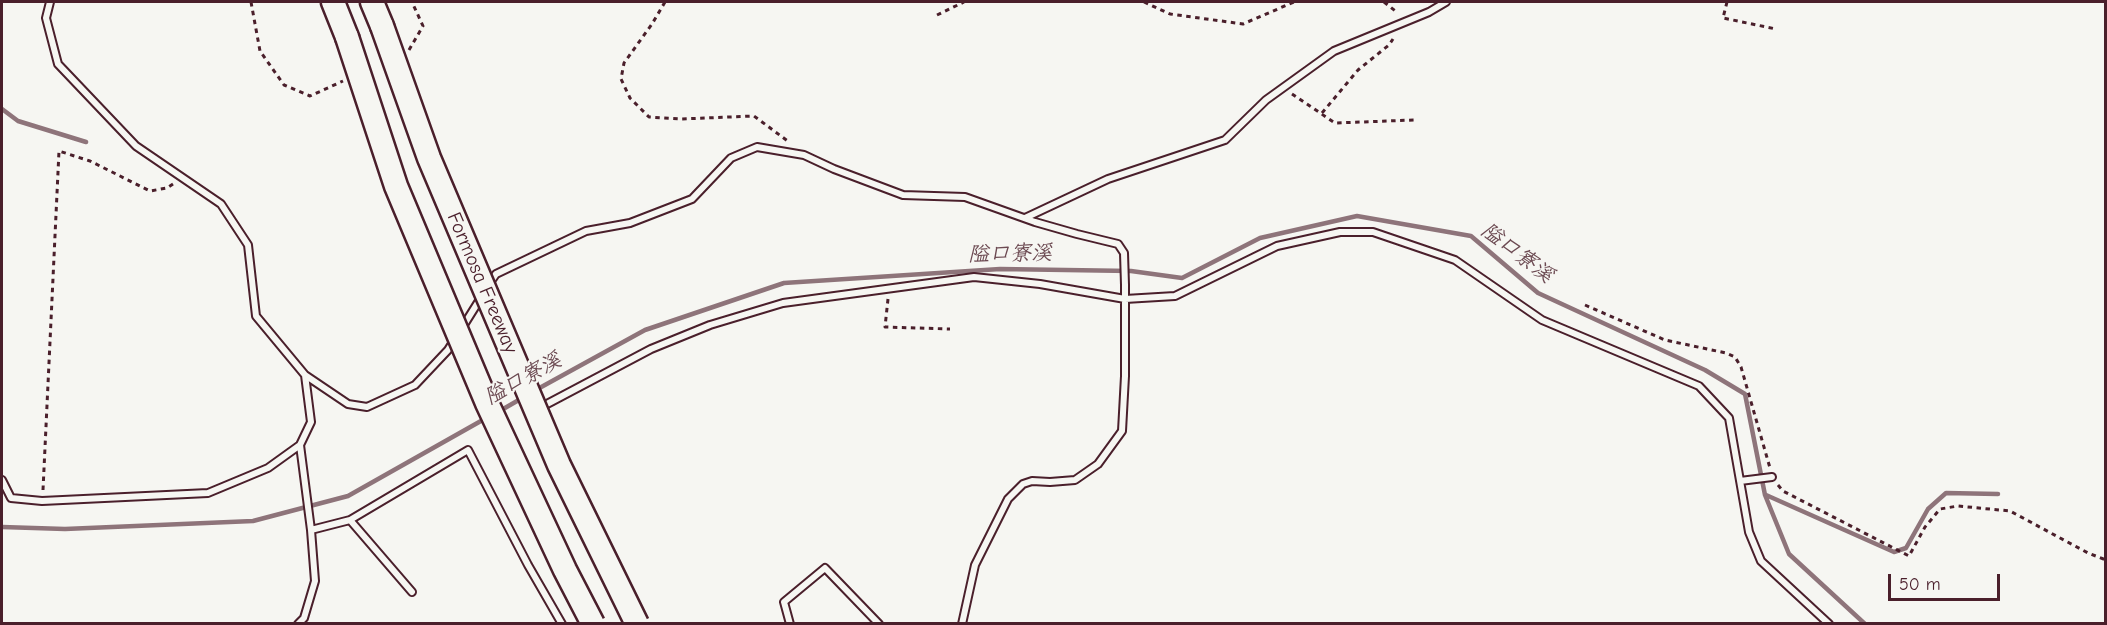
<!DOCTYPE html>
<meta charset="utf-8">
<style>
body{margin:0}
#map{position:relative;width:2107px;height:625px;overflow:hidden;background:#f6f6f2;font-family:"Comic Neue",sans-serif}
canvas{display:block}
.frame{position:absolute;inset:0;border:3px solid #4a1f2b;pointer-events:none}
.scale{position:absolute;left:1888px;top:574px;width:112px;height:27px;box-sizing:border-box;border:3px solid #4a1f2b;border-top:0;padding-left:8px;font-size:18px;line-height:21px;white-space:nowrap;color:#4a1f2b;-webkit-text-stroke:4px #f6f6f2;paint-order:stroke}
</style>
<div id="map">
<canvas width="2107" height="625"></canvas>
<div class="frame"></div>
<div class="scale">50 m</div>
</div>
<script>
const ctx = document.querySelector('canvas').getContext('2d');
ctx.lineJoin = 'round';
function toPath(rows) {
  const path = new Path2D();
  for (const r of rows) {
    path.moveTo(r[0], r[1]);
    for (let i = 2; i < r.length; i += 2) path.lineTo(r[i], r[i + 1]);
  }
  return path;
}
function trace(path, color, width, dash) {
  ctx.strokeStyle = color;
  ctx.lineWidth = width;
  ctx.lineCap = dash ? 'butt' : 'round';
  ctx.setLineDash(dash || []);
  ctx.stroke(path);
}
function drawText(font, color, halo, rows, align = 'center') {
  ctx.font = font + ' "Comic Neue","LXGW WenKai TC",sans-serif';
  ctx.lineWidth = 4.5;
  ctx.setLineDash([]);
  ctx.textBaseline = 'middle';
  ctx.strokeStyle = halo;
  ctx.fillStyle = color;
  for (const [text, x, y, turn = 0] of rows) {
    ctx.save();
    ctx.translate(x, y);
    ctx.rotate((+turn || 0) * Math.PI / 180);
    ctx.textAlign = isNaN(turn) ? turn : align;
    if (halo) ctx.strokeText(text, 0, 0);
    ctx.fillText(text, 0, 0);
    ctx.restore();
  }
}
trace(toPath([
 [2,109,18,121,86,142],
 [534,391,645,330,784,283,1000,269,1131,271,1182,278,1260,238,1357,216,1471,236,1538,293,1705,370,1745,394,1765,495,1789,554,1865,624],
 [498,412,524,397],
 [1766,495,1894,552,1906,548,1928,509,1946,493,1998,494],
 [2,527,65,529,253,521,348,496,488,417]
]), '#8e747a', 4.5);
const lane = toPath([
 [1025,218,1108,179,1225,140,1266,100,1334,51,1429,12,1446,2],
 [489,284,496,274,586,231,630,223,692,199,731,158,757,147,804,155,834,169,903,195,965,197,1035,222,1077,234,1118,244,1124,253,1125,285,1125,376,1122,431,1098,464,1075,480,1050,482,1032,481,1023,484,1008,499,975,565,962,624],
 [462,328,482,296],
 [305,375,348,404,367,407,415,385,448,350,455,339],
 [547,404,651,349,710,325,783,303,974,277,1040,284,1125,299,1175,296,1277,246,1340,232,1373,232,1455,260,1542,320,1699,386,1729,418,1749,532,1761,561,1829,624],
 [300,445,311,530],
 [2,480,11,498,42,501,208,493,268,468,300,445,311,422,305,375,256,316,248,245,221,204,136,146,58,64,46,18,50,2],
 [1740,481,1772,477],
 [350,520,412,592],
 [298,624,304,618,315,581,311,530,350,520,468,450,528,565,562,624],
 [790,624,784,602,825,568,879,624]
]);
const highway = toPath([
 [333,2,347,37],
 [372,2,382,26]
]);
trace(lane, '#4a1f2b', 10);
trace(highway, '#4a1f2b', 27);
trace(toPath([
 [251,2,260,51,284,85,310,96,343,81],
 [665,2,652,24,624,63,621,79,630,98,649,117,681,119,754,116,789,142],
 [1144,2,1170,14,1243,24,1294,2],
 [1384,2,1398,13],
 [1727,2,1723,18,1776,29],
 [937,15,964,2],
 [409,50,423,26,412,2],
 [1292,94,1335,123,1414,120],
 [1322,113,1358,70,1389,45,1393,39],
 [888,299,885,327,950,329],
 [1585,305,1665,340,1726,353,1735,357,1741,367,1770,468],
 [1778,485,1783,491,1909,556,1925,527,1940,509,1958,506,2010,511,2088,553,2106,560],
 [43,490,59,151,90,161,150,191,167,188,173,184]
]), '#4a1f2b', 3, [4.5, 4.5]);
trace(lane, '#f6f6f2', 6);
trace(highway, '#f6f6f2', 22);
const highwayBridge = toPath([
 [382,26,429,158,559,465,637,624],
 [347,37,396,186,487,403,565,570,593,624]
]);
trace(highwayBridge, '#4a1f2b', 27, []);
trace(highwayBridge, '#f6f6f2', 22);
drawText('20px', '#4a1f2b', '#f6f6f2', [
 ["Formosa Freeway",482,283,67]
]);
drawText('italic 21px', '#6c4a52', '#f6f6f2', [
 ["隘口寮溪",1517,253,37],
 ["隘口寮溪",1010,254,-1],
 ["隘口寮溪",523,379,-29]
]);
</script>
